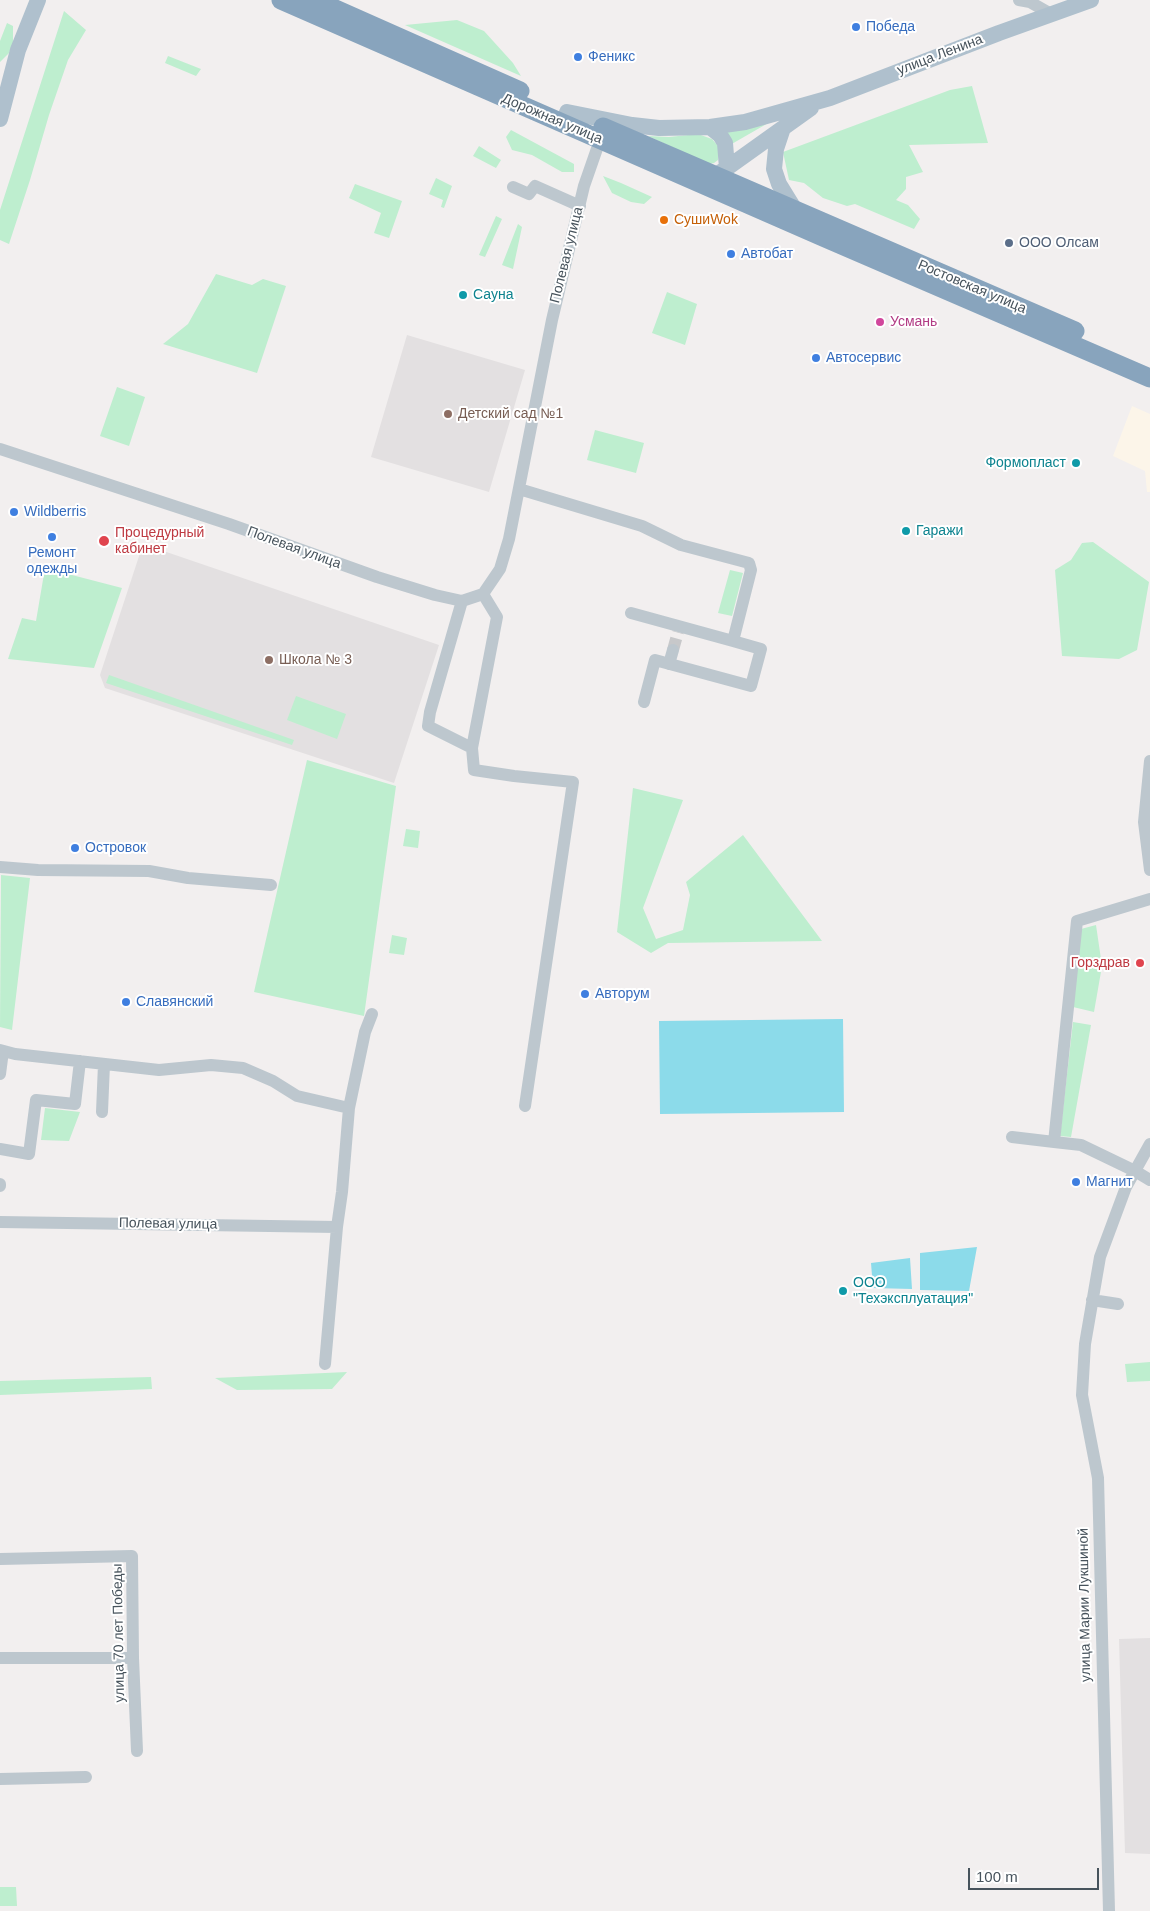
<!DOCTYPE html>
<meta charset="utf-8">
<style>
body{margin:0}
#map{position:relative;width:1150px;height:1911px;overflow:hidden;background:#f2efef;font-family:Arial,sans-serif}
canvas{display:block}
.scale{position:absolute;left:968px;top:1868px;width:131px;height:22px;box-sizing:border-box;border:2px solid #47535c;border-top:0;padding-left:6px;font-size:15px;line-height:18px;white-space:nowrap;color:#47535c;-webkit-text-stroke:4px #fff;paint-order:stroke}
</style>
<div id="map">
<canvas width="1150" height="1911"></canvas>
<div class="scale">100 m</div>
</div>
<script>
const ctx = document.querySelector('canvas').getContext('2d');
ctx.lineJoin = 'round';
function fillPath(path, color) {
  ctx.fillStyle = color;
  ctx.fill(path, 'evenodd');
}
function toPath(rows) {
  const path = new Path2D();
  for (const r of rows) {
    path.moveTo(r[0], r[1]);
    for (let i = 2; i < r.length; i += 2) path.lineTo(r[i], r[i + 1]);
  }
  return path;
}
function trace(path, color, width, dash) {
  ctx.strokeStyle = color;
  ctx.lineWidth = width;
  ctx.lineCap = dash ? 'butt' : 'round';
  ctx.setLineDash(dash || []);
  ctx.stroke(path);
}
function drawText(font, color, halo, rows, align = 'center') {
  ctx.font = font + ' Arial,sans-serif';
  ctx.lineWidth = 4;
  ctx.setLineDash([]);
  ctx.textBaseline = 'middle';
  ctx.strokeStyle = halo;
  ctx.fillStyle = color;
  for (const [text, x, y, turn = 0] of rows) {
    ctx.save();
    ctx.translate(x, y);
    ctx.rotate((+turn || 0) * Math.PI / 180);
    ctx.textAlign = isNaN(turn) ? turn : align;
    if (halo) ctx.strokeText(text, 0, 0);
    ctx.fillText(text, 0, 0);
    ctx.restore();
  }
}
fillPath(toPath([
 [1132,406,1150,414,1150,492,1147,492,1145,471,1113,456]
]), '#fcf5e9');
fillPath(toPath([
 [407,335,525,370,489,492,371,457],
 [143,544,439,645,394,783,105,688,100,675],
 [1150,1638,1150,1854,1125,1853,1119,1639]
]), '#e3e0e1');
fillPath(toPath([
 [64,11,86,30,68,60,49,115,30,180,9,244,0,240,0,210],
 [457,20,484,31,513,63,521,76,405,25],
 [7,23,13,26,13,43,9,53,0,62,0,41],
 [168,56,201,69,196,76,165,63],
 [972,86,988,143,909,145,923,172,906,177,906,189,896,200,908,205,920,219,914,229,855,204,847,206,823,198,804,183,789,180,783,152,950,90],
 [770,122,730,145,724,131],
 [511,130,574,164,574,172,562,172,532,155,512,150,506,137],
 [698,134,712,139,718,146,718,160,714,163,709,164,648,136,669,137],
 [479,146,501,160,496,168,473,156],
 [603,176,621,183,652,197,644,204,631,202,612,193],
 [436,178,452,186,444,208,441,207,443,200,429,194],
 [355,184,402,201,389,238,374,233,381,213,349,198],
 [496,216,502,219,485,257,479,255],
 [518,224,522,227,513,269,502,265],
 [216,274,252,285,263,279,286,286,257,373,163,344,188,324],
 [667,292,697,304,685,345,652,333],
 [117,387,145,397,129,446,100,436],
 [595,430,644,443,636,473,587,460],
 [1093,542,1149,582,1137,650,1119,659,1062,656,1055,570,1071,560,1082,543],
 [45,568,122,588,94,668,8,659,22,618,36,621],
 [730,570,743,573,732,616,718,613],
 [109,675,294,740,292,745,106,683],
 [296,696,346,714,337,739,287,720],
 [307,760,396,786,364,1016,254,992],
 [633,788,683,800,643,908,656,939,683,930,690,895,686,882,743,835,822,941,668,943,651,953,617,932],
 [406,829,420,831,418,848,403,846],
 [1,875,30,878,12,1030,0,1027],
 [1096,925,1102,966,1094,1012,1073,1007,1081,929],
 [392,935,407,938,404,955,389,953],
 [1073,1022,1091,1025,1071,1137,1060,1136],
 [45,1108,80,1112,69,1141,41,1140],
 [1150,1362,1150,1381,1127,1382,1125,1364],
 [347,1372,332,1389,237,1390,215,1378],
 [151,1377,152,1389,0,1395,0,1381],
 [0,1887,16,1887,17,1906,0,1906]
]), '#beeecf');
fillPath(toPath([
 [843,1019,844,1112,660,1114,659,1021],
 [977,1247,969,1291,920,1290,920,1253],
 [910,1258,912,1289,873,1288,871,1263]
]), '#8cdbea');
trace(toPath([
 [673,650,678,632]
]), '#c7c8ca', 12, [12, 6]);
trace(toPath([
 [1019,0,1030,2,1051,14],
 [513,187,529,194,535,186,580,206],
 [0,449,229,524,377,577,435,595,462,601,483,594,500,569,509,539,552,320,584,186,600,140],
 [519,489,642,526,681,545,749,563,751,570,733,641,761,649,751,686,655,660,644,702],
 [483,594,497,617,472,748,474,770,514,776,573,782,525,1106],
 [462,601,430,712,428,726,472,748],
 [631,613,733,641],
 [669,664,673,650],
 [1150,761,1144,822,1150,870],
 [0,867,38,870,149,871,188,878,271,885],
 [1150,899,1077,921,1054,1142,1081,1145,1135,1171,1150,1180],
 [0,1050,15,1054,159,1070,211,1065,243,1068,273,1081,297,1096,349,1108],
 [0,1074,3,1051],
 [102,1112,104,1064],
 [1012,1137,1054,1142],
 [0,1149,29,1154,36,1100,75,1104,80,1061],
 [0,1184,0,1186],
 [0,1222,337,1227],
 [1092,1300,1118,1304],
 [325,1364,337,1227,342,1192,349,1108,365,1032,372,1014],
 [0,1559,132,1556,133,1658,137,1751],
 [0,1658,133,1658],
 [0,1779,86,1777],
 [1109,1911,1098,1478,1082,1395,1085,1344,1100,1257,1126,1187,1150,1144]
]), '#bdc7ce', 12);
trace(toPath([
 [567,112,632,125,659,128,710,127,745,122,830,98,999,33,1091,0],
 [0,119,18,50,38,0],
 [710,127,720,135,725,143,727,168],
 [783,128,776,149,774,169,779,184,795,210],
 [705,179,715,176,727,168,811,108]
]), '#afc0cd', 16);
trace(toPath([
 [281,0,823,237,1150,378],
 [315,0,520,91],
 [603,127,1075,331]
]), '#88a4bd', 19);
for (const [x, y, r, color] of [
 [856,27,5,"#3f7fe0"],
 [578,57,5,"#3f7fe0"],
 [664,220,5,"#e8710a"],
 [1009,243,5,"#5c6f8a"],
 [731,254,5,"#3f7fe0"],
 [463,295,5,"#0f9aa8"],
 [880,322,5,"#d1479c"],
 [816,358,5,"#3f7fe0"],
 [448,414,5,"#8d6e63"],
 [1076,463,5,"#0f9aa8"],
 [14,512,5,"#3f7fe0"],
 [906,531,5,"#0f9aa8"],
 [52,537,5,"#3f7fe0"],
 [104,541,6,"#e0444e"],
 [269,660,5,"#8d6e63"],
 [75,848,5,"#3f7fe0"],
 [1140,963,5,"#e0444e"],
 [585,994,5,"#3f7fe0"],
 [126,1002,5,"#3f7fe0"],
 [1076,1182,5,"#3f7fe0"],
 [843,1291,5,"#0f9aa8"]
]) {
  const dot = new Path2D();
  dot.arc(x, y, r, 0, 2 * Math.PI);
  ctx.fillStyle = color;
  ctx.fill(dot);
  trace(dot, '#fff', 2);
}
drawText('14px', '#366cbe', '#fff', [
 ["Победа",866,27],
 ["Феникс",588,57],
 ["Автобат",741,254],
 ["Автосервис",826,358],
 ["Wildberris",24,512],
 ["Ремонт",52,553,"center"],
 ["одежды",52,569,"center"],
 ["Островок",85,848],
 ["Авторум",595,994],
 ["Славянский",136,1002],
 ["Магнит",1086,1182]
], 'left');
drawText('14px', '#47535c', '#fff', [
 ["улица Ленина",940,55,-21],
 ["Дорожная улица",552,119,23],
 ["Полевая улица",567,255,-76],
 ["Ростовская улица",972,287,23],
 ["Полевая улица",294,548,20],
 ["Полевая улица",168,1224,1],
 ["улица Марии Лукшиной",1085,1605,-91],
 ["улица 70 лет Победы",119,1633,-91]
]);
drawText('14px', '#c56008', '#fff', [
 ["CушиWok",674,220]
], 'left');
drawText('14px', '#4e5e75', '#fff', [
 ["ООО Олсам",1019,243]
], 'left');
drawText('14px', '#0d838f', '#fff', [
 ["Сауна",473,295],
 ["Формопласт",1066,463,"right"],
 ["Гаражи",916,531],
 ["ООО",853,1283],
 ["\"Техэксплуатация\"",853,1299]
], 'left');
drawText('14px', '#b23c85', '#fff', [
 ["Усмань",890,322]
], 'left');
drawText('14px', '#785e54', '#fff', [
 ["Детский сад №1",458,414],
 ["Школа № 3",279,660]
], 'left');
drawText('14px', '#be3a42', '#fff', [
 ["Процедурный",115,533],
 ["кабинет",115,549],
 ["Горздрав",1130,963,"right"]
], 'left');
</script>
